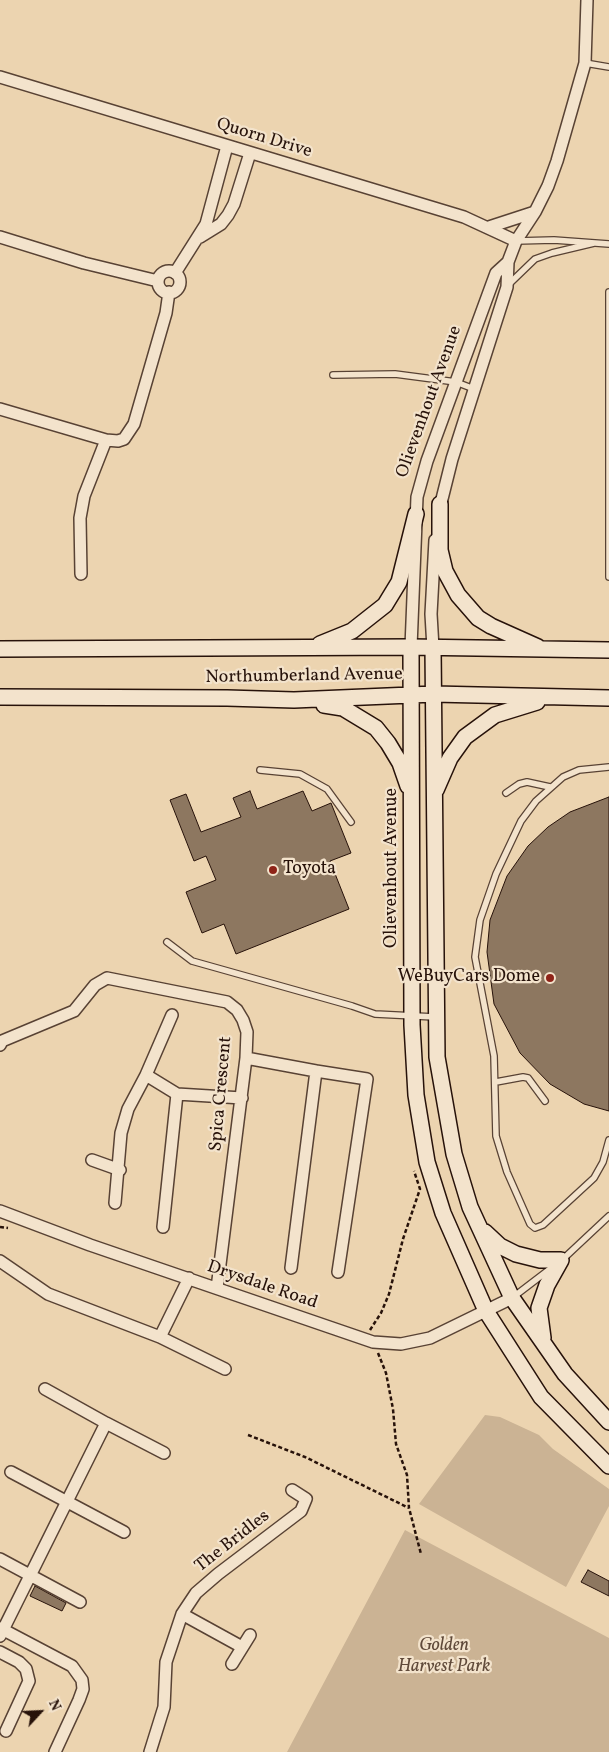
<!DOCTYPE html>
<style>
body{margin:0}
#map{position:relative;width:609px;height:1752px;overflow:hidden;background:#ecd4b0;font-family:Vollkorn,serif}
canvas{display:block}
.north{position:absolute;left:15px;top:1687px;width:50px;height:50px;-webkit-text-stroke:4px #f3e3cc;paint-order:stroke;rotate:65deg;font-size:14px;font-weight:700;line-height:20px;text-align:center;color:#27120a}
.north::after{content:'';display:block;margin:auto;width:18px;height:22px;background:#27120a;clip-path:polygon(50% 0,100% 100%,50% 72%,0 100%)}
</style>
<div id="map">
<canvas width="609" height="1752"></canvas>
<div class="north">N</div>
</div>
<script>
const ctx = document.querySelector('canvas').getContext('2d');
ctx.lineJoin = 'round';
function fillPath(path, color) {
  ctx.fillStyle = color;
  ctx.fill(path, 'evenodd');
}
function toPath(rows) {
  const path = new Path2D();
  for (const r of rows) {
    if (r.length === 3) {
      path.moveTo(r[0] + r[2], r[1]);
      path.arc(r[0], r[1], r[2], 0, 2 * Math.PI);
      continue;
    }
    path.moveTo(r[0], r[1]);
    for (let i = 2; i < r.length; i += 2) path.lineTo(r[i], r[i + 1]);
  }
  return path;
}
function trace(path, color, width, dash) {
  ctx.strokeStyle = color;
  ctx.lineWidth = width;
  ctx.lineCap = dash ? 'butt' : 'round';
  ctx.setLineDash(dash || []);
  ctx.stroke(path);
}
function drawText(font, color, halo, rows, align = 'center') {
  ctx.font = font + ' Vollkorn,serif';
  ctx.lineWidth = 4.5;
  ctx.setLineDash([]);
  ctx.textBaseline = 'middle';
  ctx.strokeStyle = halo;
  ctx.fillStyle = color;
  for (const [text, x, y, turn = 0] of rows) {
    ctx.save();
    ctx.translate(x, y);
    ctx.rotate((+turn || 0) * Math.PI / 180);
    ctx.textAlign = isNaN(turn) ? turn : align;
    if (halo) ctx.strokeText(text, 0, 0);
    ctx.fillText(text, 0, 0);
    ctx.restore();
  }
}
fillPath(toPath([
 [485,1415,500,1417,539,1435,553,1449,609,1489,609,1506,566,1587,419,1504],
 [405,1530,609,1638,609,1752,287,1752]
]), '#cbb394');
const building = toPath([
 [250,791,257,809,303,791,312,811,331,803,351,853,330,861,349,909,236,954,224,924,202,933,186,892,216,880,206,856,194,861,170,800,186,794,201,832,241,817,233,798,250,791],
 [609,797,609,1111,584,1104,550,1084,520,1053,494,1004,487,952,490,920,507,876,528,846,548,827,570,812,609,797],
 [588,1570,609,1581,609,1596,581,1582,588,1570],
 [35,1586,66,1603,62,1611,30,1596,35,1586]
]);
fillPath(building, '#8d7760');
trace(building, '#27120a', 1);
const lane = toPath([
 [585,63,609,67],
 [516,241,554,240,609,244],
 [508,285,535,259,552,253,594,243],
 [609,292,609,577],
 [333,375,395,374,456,382,474,389],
 [609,767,579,770,563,777,536,801,521,821,496,874,480,920,475,957,494,1056,496,1136,507,1172,530,1224,535,1228,543,1225,594,1178,603,1162,609,1140],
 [260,770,300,774,327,789,351,822],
 [506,793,519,784,527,782,550,787],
 [167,942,192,961,352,1006,375,1014,435,1017],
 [496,1082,523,1077,528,1078,545,1101],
 [562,1260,609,1216],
 [512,1298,550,1269]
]);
const street = toPath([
 [0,77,464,217,516,241],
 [489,227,535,212],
 [0,237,84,263,158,281],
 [200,237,221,224,228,215,234,204,250,153],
 [169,282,11],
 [175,273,206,224,227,146],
 [0,409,106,440,118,441,124,439,134,424,166,313,169,292],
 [439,511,452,459,507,287,508,262,516,241,535,212,548,186,557,161,585,63,587,0],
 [81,574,80,518,84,496,106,440],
 [411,647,417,497,427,461,496,273,508,262],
 [433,648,431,614,435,540],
 [172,1015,146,1075,177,1094],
 [0,1045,2,1041,74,1011,95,985,107,978,227,1002,237,1010,243,1020,247,1032,246,1058,217,1288],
 [246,1058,316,1071,291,1268],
 [316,1071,367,1079,338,1272],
 [92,1160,120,1170],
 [115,1203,121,1133,128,1109,146,1075],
 [0,1211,90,1245,373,1342,401,1344,430,1338,512,1298],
 [163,1227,177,1094,242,1098],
 [0,1261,48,1294,160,1337,225,1369],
 [160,1337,189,1278],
 [106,1423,164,1453],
 [11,1472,124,1532],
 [0,1559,80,1602],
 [182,1614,242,1647],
 [0,1628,72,1666,82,1680,83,1689,79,1700,55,1752],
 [0,1636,106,1423,45,1389],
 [0,1652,19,1662,26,1669,29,1681,6,1731],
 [232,1664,250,1635],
 [150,1752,164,1707,166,1662,182,1614,196,1593,218,1574,301,1511,306,1499,292,1490]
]);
const secondary = toPath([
 [440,504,440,550,445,571,458,595,478,618,491,626,538,647],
 [320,644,352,631,385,605,399,582,416,514],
 [411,647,412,1025,416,1095,427,1162,443,1213,486,1311,541,1397,609,1466],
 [433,648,437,1057,454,1154,470,1207,512,1298,565,1374,609,1422],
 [0,649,411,647,609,650],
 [0,697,227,698,294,700,434,694,609,698],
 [324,705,343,708,376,728,388,743,400,763,408,786],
 [436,790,450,758,465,737,495,715,537,702],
 [485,1232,500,1246,516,1254,540,1260,561,1260,547,1285,539,1308,543,1338]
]);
trace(lane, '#584234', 8);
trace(street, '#584234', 14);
trace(secondary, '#27120a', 18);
trace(toPath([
 [0,1227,8,1228],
 [370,1330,381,1313,389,1294,403,1239,420,1189,414,1171],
 [378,1353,386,1373,393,1409,396,1444,407,1475,409,1508,421,1554],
 [248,1435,305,1457,409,1508]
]), '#27120a', 2.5, [4, 2.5]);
trace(lane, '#f3e3cc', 5.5);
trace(street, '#f3e3cc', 11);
trace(secondary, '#f3e3cc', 15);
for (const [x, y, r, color] of [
 [273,870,5,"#8f2418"],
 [550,978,5,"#8f2418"]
]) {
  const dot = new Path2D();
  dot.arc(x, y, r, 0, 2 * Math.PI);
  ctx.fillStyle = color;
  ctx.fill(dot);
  trace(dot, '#f3e3cc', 2);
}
drawText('18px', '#27120a', '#f3e3cc', [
 ["Quorn Drive",264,139,17],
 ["Olievenhout Avenue",430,402,-70],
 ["Northumberland Avenue",304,677,-1],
 ["Olievenhout Avenue",393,868,-90],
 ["Spica Crescent",222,1094,-85],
 ["Drysdale Road",262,1286,19],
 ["The Bridles",233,1542,-38]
]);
drawText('18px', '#27120a', '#f3e3cc', [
 ["Toyota",283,870],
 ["WeBuyCars Dome",540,978,"right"]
], 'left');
drawText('italic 18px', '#604a3a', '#f3e3cc', [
 ["Golden",444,1647],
 ["Harvest Park",444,1668]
]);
</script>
